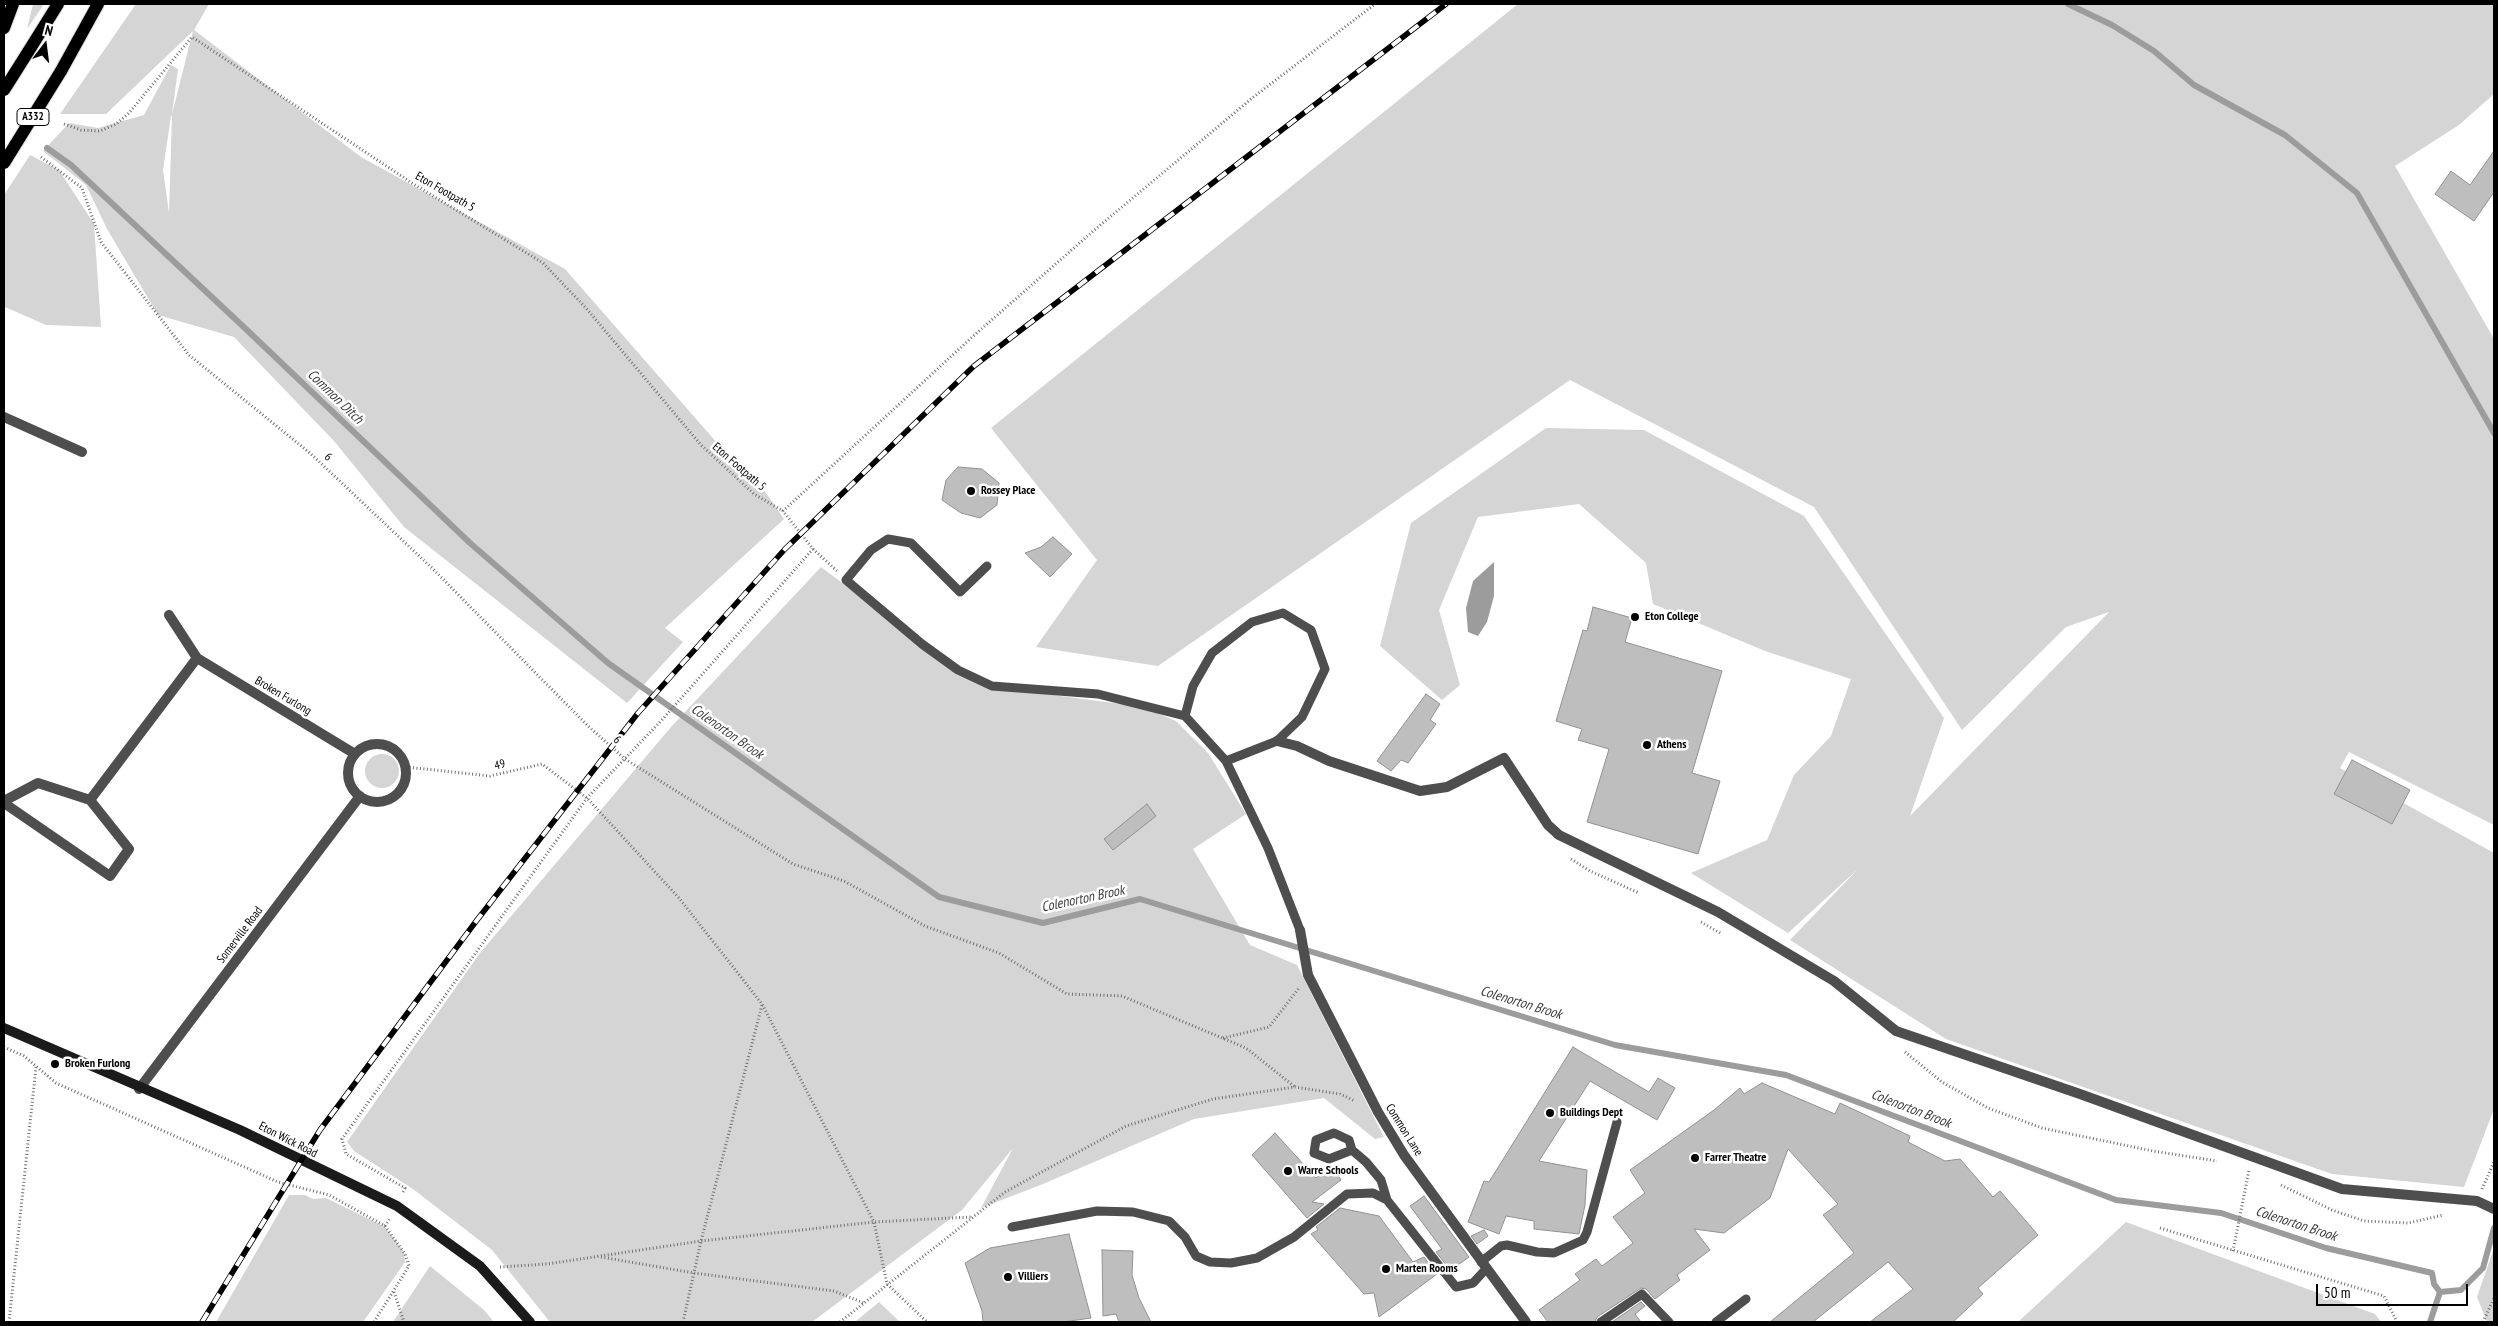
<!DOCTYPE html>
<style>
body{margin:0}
#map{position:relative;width:2498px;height:1326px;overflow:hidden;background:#fff;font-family:"PT Sans Narrow",sans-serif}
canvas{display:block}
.frame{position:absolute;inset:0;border:5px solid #000;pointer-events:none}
.north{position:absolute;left:20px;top:20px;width:50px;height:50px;-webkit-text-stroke:4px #fff;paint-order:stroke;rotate:15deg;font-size:14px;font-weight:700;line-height:20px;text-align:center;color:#000}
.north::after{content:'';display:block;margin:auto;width:18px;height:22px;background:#000;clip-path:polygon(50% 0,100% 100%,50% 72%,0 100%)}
.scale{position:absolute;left:2316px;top:1284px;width:152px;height:22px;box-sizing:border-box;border:2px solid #000;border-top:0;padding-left:6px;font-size:15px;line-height:18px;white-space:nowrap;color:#000;-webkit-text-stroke:4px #fff;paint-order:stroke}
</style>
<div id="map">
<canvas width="2498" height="1326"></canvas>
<div class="frame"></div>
<div class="north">N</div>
<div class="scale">50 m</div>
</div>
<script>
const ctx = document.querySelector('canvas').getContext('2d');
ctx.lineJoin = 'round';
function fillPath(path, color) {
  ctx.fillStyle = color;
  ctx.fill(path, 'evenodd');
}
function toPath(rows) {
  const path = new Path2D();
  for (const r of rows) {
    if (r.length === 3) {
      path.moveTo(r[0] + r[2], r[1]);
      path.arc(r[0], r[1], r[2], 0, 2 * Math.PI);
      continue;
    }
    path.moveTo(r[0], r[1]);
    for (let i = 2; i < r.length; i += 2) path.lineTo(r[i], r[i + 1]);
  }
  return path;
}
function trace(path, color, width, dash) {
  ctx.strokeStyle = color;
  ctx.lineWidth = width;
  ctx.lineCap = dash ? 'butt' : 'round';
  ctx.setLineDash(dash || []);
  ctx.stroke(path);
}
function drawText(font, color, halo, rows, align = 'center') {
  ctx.font = font + ' "PT Sans Narrow",sans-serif';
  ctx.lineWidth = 5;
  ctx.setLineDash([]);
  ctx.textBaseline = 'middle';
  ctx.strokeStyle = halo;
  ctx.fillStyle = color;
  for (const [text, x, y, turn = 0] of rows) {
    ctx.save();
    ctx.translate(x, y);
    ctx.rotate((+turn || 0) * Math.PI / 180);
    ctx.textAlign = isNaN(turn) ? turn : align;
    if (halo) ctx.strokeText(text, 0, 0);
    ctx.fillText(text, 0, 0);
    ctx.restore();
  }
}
fillPath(toPath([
 [33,4,44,4,27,29],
 [136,4,209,4,194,30,361,157,565,269,732,460,757,480,784,519,665,628,683,642,627,703,404,527,334,441,234,337,158,315,107,229,86,185,43,151,69,123,98,128,144,115,171,65,178,69,172,114,193,31,106,114,60,114],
 [171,116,172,116,169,213,163,170],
 [1518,4,2494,4,2494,94,2459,125,2395,166,2494,339,2494,825,2349,752,2340,768,2494,853,2494,1109,2464,1187,2332,1174,1946,1039,1790,940,1858,869,1788,933,1691,873,1767,840,1794,775,1831,736,1851,679,1765,651,1653,604,1646,563,1579,504,1478,517,1439,610,1460,685,1442,700,1380,646,1411,523,1546,428,1644,430,1804,516,1944,718,1910,816,2109,612,2066,627,1962,730,1814,507,1570,380,1158,666,1036,647,1097,560,991,428],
 [30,155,59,170,94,224,101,327,46,325,5,307,4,308,4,195],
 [821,567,881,612,986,686,1143,707,1176,721,1208,753,1246,814,1193,849,1250,945,1297,965,1384,1137,1375,1139,1324,1098,1194,1119,1043,1184,981,1208,1013,1148,962,1210,812,1322,550,1322,492,1250,413,1189,354,1151,347,1142,480,953,671,727],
 [382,771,17],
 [289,1195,305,1195,313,1199,326,1198,385,1227,404,1252,405,1262,363,1322,216,1322],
 [2126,1222,2375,1314,2381,1322,2018,1322],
 [2494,1248,2494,1322,2487,1322,2477,1297],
 [430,1266,484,1310,494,1322,393,1322],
 [879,1302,900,1322,855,1322]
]), '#d5d5d5');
fillPath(toPath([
 [1494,562,1494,596,1487,622,1478,636,1468,632,1466,608,1473,581]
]), '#9c9c9c');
trace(toPath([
 [2068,4,2112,25,2154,51,2194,85,2285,135,2357,193,2494,433],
 [47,148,71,165,248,331,470,543,608,663,939,897,1043,923,1140,899,1615,1045,1786,1075,2116,1200,2221,1213,2326,1248,2432,1273,2434,1284,2440,1292,2430,1322],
 [2440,1292,2461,1290,2483,1268,2494,1228]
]), '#9c9c9c', 6);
const building = toPath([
 [2494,151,2494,192,2474,221,2435,194,2451,171,2470,185,2494,151],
 [958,467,982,469,999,483,997,505,980,518,961,513,942,500,946,480,958,467],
 [1053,537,1072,554,1050,577,1025,553,1041,547,1053,537],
 [1593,607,1632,618,1625,642,1722,671,1692,773,1720,781,1698,854,1587,822,1609,749,1578,740,1582,729,1556,721,1583,630,1587,631,1593,607],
 [1426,694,1440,704,1430,720,1436,724,1408,763,1401,760,1391,771,1377,761,1426,694],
 [2352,760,2410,790,2392,824,2334,794,2352,760],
 [1147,804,1156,816,1113,850,1104,839,1147,804],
 [1573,1047,1649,1092,1658,1078,1675,1088,1657,1120,1590,1081,1539,1161,1587,1170,1585,1205,1579,1234,1534,1229,1534,1221,1506,1216,1499,1234,1468,1222,1484,1181,1489,1182,1573,1047],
 [1762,1083,1835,1114,1840,1103,1910,1136,1908,1142,1945,1161,1960,1159,1993,1197,2000,1191,2038,1235,1978,1288,1983,1294,1953,1322,1870,1322,1913,1289,1888,1262,1813,1322,1770,1322,1854,1253,1823,1215,1838,1204,1788,1149,1770,1198,1724,1233,1694,1229,1710,1250,1677,1275,1680,1280,1655,1299,1646,1289,1641,1288,1597,1317,1595,1322,1548,1322,1539,1310,1580,1280,1575,1274,1596,1259,1602,1266,1633,1243,1613,1217,1645,1193,1630,1170,1714,1110,1740,1088,1744,1094,1762,1083],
 [1275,1133,1316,1178,1331,1165,1341,1180,1312,1202,1324,1204,1307,1218,1252,1155,1275,1133],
 [1424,1196,1469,1257,1455,1267,1452,1263,1447,1266,1436,1252,1442,1249,1410,1206,1424,1196],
 [1340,1208,1379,1216,1413,1262,1424,1257,1437,1274,1379,1317,1374,1293,1364,1294,1311,1234,1318,1230,1316,1227,1340,1208],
 [1484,1230,1488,1236,1477,1244,1471,1236,1484,1230],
 [1069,1234,1091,1318,1063,1322,983,1322,982,1311,965,1263,990,1248,1069,1234],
 [1102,1250,1133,1251,1132,1275,1139,1298,1151,1322,1119,1322,1116,1314,1103,1316,1102,1250],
 [1641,1302,1645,1306,1635,1314,1641,1322,1612,1322,1641,1302]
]);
fillPath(building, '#bebebe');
trace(building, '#929292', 1);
const primary = toPath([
 [4,28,13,4],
 [28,52,58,4],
 [61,71,98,4]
]);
trace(primary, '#dbdbdb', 14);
trace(toPath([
 [64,124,81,130,100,131,116,124,129,113,192,37,412,183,543,263,586,308,701,445,754,494,783,511],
 [41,157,82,188,101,242,189,355,311,454,433,569,587,725,625,759,793,864,844,881,925,926,999,953,1067,994,1122,996,1246,1048,1295,1087],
 [813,549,837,571],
 [406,767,490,776,542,764,587,798,679,898,762,1004,874,1222,887,1284,927,1322],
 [1571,859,1590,871,1639,893],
 [1701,922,1722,934],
 [1223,1038,1269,1027,1299,988],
 [4,1047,24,1056,56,1083,278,1182,329,1195,385,1226,405,1254,409,1266,374,1322],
 [1905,1052,1942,1082,1988,1108,2042,1128,2153,1151,2217,1161],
 [2281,1185,2332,1210,2364,1221,2408,1223,2444,1215],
 [2482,1189,2494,1162],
 [403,1192,405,1188,346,1154,342,1139,587,798,661,721,813,549,783,511,970,339,1091,233,1251,99,1375,4],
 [385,1226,390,1218],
 [2160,1228,2384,1296,2397,1322],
 [2233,1251,2249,1170],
 [601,1257,694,1273,834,1291,864,1303],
 [500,1267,547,1264,701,1241,874,1222,971,1217],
 [394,1292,404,1322],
 [9,1322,36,1067],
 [683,1322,701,1241,762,1005],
 [840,1322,1005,1192,1126,1126,1213,1099,1295,1087,1340,1094,1355,1101],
 [2483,1322,2494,1298]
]), '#707070', 3, [1, 2.5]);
trace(toPath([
 [987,566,960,592,911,543,888,539,871,550,846,580,922,644,958,670,992,686,1098,694,1185,716],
 [1226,761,1277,741,1302,717,1325,669,1311,630,1283,613,1252,622,1212,653,1193,686,1185,716,1226,761,1268,848,1300,930],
 [1352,1150,1329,1159,1314,1153,1316,1140,1334,1133,1349,1140,1352,1150,1366,1162,1381,1180,1387,1200],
 [1012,1227,1097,1211,1133,1212,1169,1221,1185,1237,1196,1256,1210,1262,1231,1263,1257,1258,1294,1237,1347,1194,1373,1193,1387,1200,1456,1287,1473,1283,1486,1269],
 [1481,1262,1501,1246,1507,1245,1537,1252,1554,1253,1583,1240,1587,1232,1617,1122],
 [1601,1322,1642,1294,1669,1322],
 [1716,1322,1746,1299]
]), '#4e4e4e', 9);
trace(toPath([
 [4,417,82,452],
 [169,615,197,658,355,754],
 [1277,741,1297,746,1329,761,1420,791,1447,787,1504,758,1548,825,1559,835,1718,912,1834,981,1896,1031,2080,1094,2342,1189,2477,1201,2494,1209],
 [377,773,29],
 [4,801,38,783,90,800,197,658],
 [4,803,110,876,129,849,90,800],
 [1300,930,1308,975,1378,1112,1404,1155,1526,1322],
 [139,1089,360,796]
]), '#4e4e4e', 10);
trace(toPath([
 [4,1028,240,1130,397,1206,480,1266,530,1322]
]), '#1b1b1b', 10);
trace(primary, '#000', 12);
const rail = toPath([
 [202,1322,320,1130,477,920,638,713,785,549,974,366,1446,4]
]);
trace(rail, '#000', 5.5);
trace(rail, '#fff', 4, [11]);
const primaryBridge = toPath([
 [4,90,28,52],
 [4,163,61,71]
]);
trace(primaryBridge, '#dbdbdb', 14, []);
trace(primaryBridge, '#000', 12);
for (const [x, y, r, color] of [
 [971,491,5,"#000"],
 [1635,617,5,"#000"],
 [1647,745,5,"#000"],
 [55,1064,5,"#000"],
 [1550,1113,5,"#000"],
 [1695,1158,5,"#000"],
 [1288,1171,5,"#000"],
 [1386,1269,5,"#000"],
 [1008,1277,5,"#000"]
]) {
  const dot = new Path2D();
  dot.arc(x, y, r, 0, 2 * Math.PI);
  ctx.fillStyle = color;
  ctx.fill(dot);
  trace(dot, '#fff', 2);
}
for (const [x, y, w] of [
 [33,117,32]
]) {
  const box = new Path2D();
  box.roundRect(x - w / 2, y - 8.5, w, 17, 4);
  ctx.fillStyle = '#fff';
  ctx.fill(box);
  trace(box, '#000', 1);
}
drawText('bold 11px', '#000', null, [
 ["A332",33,117]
]);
drawText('12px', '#000', '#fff', [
 ["Eton Footpath 5",445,192,30],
 ["6",328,457,43],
 ["Eton Footpath 5",739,467,41],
 ["Broken Furlong",283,696,31],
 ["6",617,740,42],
 ["49",500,765,-14],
 ["Somerville Road",240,935,-53],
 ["Common Lane",1404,1130,58],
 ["Eton Wick Road",288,1140,27]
]);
drawText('bold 12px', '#000', '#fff', [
 ["Rossey Place",981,491],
 ["Eton College",1645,617],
 ["Athens",1657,745],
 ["Broken Furlong",65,1064],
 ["Buildings Dept",1560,1113],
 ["Farrer Theatre",1705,1158],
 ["Warre Schools",1298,1171],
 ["Marten Rooms",1396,1269],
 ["Villiers",1018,1277]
], 'left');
drawText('italic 14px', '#3d3d3d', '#fff', [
 ["Common Ditch",335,397,44],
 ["Colenorton Brook",727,732,35],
 ["Colenorton Brook",1083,899,-12],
 ["Colenorton Brook",1521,1003,17],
 ["Colenorton Brook",1911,1109,21],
 ["Colenorton Brook",2296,1224,18]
]);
</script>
